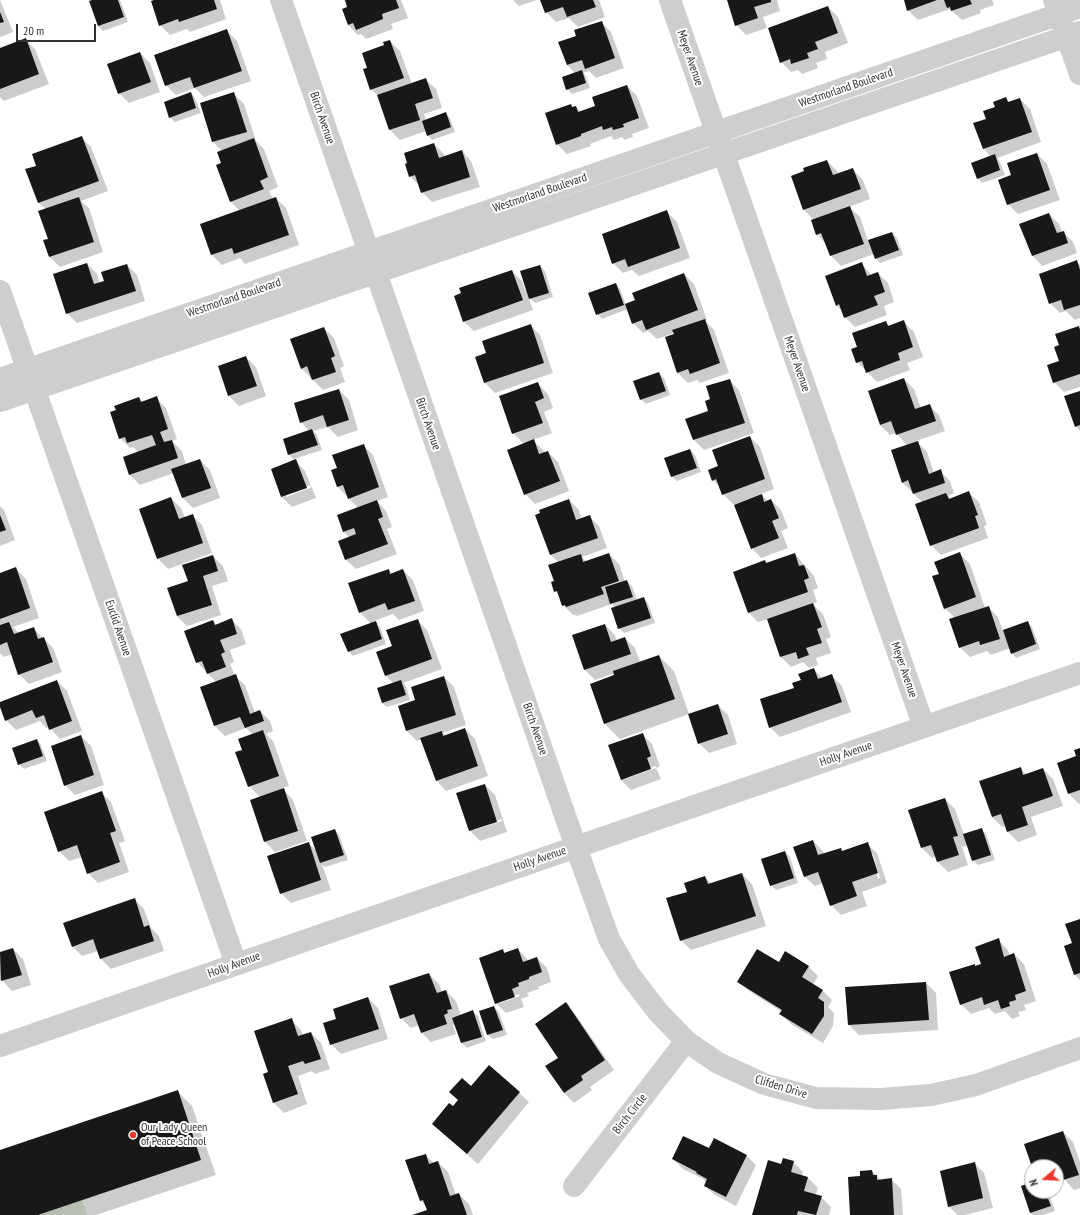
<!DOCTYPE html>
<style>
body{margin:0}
#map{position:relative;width:1080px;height:1215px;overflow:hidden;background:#fff;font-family:"PT Sans Narrow",sans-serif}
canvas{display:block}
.north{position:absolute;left:1024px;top:1159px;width:40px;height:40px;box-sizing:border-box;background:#fff;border:1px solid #adadad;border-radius:50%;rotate:251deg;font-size:11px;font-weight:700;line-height:16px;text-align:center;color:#313131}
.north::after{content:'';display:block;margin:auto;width:14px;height:18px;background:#ed372e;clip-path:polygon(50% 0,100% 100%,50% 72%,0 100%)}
.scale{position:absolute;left:16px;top:24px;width:80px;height:18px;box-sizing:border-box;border:2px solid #313131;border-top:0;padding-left:5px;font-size:12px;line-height:14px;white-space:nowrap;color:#313131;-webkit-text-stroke:3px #fff;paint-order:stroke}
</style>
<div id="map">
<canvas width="1080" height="1215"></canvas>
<div class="north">N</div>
<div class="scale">20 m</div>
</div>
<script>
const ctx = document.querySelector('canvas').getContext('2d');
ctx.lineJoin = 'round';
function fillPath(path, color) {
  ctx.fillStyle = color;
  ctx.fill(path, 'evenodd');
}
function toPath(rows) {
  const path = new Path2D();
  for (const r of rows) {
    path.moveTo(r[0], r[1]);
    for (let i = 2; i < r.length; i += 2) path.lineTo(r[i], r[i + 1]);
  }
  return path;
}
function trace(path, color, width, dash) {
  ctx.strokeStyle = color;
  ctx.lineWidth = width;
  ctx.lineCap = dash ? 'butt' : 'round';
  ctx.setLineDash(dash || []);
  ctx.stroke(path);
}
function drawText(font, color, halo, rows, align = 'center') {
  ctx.font = font + ' "PT Sans Narrow",sans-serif';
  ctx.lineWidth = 4;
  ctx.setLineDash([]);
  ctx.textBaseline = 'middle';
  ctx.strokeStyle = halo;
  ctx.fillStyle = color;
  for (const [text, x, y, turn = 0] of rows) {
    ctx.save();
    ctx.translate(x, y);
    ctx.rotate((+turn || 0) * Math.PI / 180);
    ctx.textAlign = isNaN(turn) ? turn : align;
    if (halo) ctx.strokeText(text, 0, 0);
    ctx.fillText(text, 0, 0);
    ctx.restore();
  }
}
fillPath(toPath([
 [82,1200,87,1215,38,1215]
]), '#e5eedf');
fillPath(toPath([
 [0,0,13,32,0,37],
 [95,0,120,0,128,22,103,31,98,26,90,2],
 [157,0,220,0,226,19,190,32,187,29,170,35,160,25],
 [344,0,401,0,408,18,391,24,393,29,366,39,361,34,358,35,348,25,349,8],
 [513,0,537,0,519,6],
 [541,0,599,0,605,17,578,27,569,18,556,22,546,12],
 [728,0,777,0,780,11,763,17,767,28,746,35,736,25],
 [905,0,992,0,994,5,980,10,981,13,962,20,950,9,918,20,908,10],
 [828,7,838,17,848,43,825,52,827,59,816,63,818,68,802,74,798,70,791,72,781,62],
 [601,22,611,32,624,68,596,78,589,71,583,73,586,76,590,88,572,94,567,89,576,74,567,65,560,42,578,36],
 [227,31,237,41,251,81,204,97,195,88,176,95,166,85],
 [25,39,35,49,49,84,4,101,0,97,0,49],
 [390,41,400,51,412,84,426,80,436,89,442,108,424,114,426,120,446,113,450,118,455,132,432,140,428,135,426,131,400,140,390,130,379,97,371,89,369,68],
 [140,53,150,63,160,92,129,103,119,93],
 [627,86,637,96,649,128,632,134,633,137,624,140,622,137,614,140,611,136,590,144,591,146,567,154,557,144,571,105,573,108,576,107,581,112,596,106],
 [191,93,195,98,201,113,175,122,170,117],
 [234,94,244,104,256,141,264,149,278,187,269,191,273,199,276,198,286,208,299,245,245,264,240,258,222,265,212,255,240,211,230,201,222,164,222,151,213,142,201,104],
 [1006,98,1010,103,1020,99,1030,109,1041,142,997,158,999,160,1005,175,982,183,978,178,991,157,984,149,975,123,987,119,996,107],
 [81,137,91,147,108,191,81,201,89,208,103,252,60,267,50,257,45,241,49,240,46,209,39,203,37,166],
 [434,144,444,154,445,157,462,151,471,161,480,187,432,202,422,192,420,186,410,176],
 [1037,154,1047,164,1060,200,1018,214,1008,204,1012,176],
 [827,161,837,171,838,174,853,170,863,180,870,199,849,207,860,217,868,241,892,233,897,238,903,255,880,263,876,258,874,254,841,266,831,256,826,244,817,234,814,220,803,209],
 [667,212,677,222,690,258,639,276,632,270,623,273,613,263],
 [1049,214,1059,224,1062,232,1063,232,1073,242,1077,253,1042,266,1033,256,1021,224],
 [1076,261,1080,265,1080,318,1075,320,1066,311,1060,313,1050,303],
 [87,264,97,274,100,284,105,282,127,265,137,275,145,301,77,323,67,313],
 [862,264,872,276,878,273,888,283,894,302,884,306,887,315,855,327,845,317,842,311,836,305],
 [540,266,545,271,553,297,535,303,528,296,533,310,474,331,464,322,512,271,522,281,525,290,527,290],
 [684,274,694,284,707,320,705,321,714,330,729,373,700,383,697,380,688,383,678,373,674,333,657,339,648,331,643,333,633,323,628,309,602,319,597,314,615,284,620,289,626,305,636,301],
 [885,322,890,326,904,322,914,332,923,357,907,363,910,370,877,382,857,362,858,347],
 [530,325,540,335,553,373,495,393,485,383,476,358,487,354],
 [324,328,334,338,344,366,340,368,345,382,323,390,301,368],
 [1078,328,1080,329,1080,387,1064,392,1054,382,1060,361,1061,346],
 [246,357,256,367,266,396,239,406,229,396],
 [659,373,664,378,670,395,646,404,641,399],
 [904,379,914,389,921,408,929,405,939,415,945,431,916,441,927,452,934,473,940,471,950,481,954,493,948,496,951,499,969,493,979,502,987,525,984,526,988,538,941,555,931,545,922,502,902,482,907,445,896,433,890,435,880,425],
 [729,380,739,390,754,433,704,450,694,440,687,419,709,412,711,400],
 [538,384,548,394,553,408,544,412,552,433,533,440,544,451,545,453,548,452,558,462,569,491,535,504,525,494,524,444,513,433],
 [339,390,349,400,358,430,338,437,328,427,313,431,317,435,322,450,294,459,305,471,316,498,292,507,282,497,272,469,295,461,289,455,309,431,301,422],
 [311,485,312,487,286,497,286,494],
 [1080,392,1080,431,1076,426],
 [139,398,143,402,156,398,166,408,177,439,172,441,182,451,186,465,200,460,210,470,220,498,193,508,183,498,174,473,140,485,130,475,124,457,138,452,133,447,130,448,120,438],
 [750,437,760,447,774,489,761,494,768,501,771,500,781,510,788,528,781,531,788,548,761,558,752,548,734,504,733,504,723,494,721,488,713,480,719,467],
 [363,445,373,455,388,497,377,501,386,511,392,527,387,529,397,554,356,569,346,560,349,537,344,532,338,516,358,508,338,487,339,469],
 [690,450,695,455,701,472,677,481,672,477],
 [171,498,181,508,185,518,192,515,202,525,212,553,168,569,158,559],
 [569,500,579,510,581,519,589,516,599,526,607,548,582,557,587,562,609,554,619,564,625,582,627,581,632,586,637,601,644,599,648,603,655,623,624,633,619,628,615,608,612,604,577,616,575,615,573,615,563,605,560,596,555,591,555,582,559,563,551,555],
 [0,506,4,510,15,540,0,546],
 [795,554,814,576,818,588,813,590,817,602,812,604,823,614,831,637,826,639,831,653,816,658,818,665,809,668,803,662,791,667,781,657,768,619,758,622,748,612,765,561,768,564],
 [960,554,970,564,985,608,988,607,998,617,1003,631,1027,622,1032,627,1040,649,1016,658,1012,653,1010,648,991,655,987,651,970,657,960,647,955,618,945,608,940,575],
 [213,556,223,566,228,581,212,586,221,615,187,626,177,616,169,589,189,582],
 [16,569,26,579,39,618,13,627,19,633,33,628,53,648,62,672,29,684,19,674,12,654,4,657,0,653,0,574],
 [388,570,393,574,403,570,413,580,424,611,399,620,393,614,374,621,380,627,386,644,353,656,348,651,371,624,360,612],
 [231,619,241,629,246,644,230,650,234,662,230,664,235,676,245,685,255,713,260,711,270,721,273,731,266,734,273,741,289,786,282,788,293,800,307,841,275,852,265,842,260,797,249,786,243,750,253,735,246,728,225,736,215,726,202,688,216,682,197,662,213,621,216,625],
 [417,620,427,630,442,669,403,683,406,686,410,700,387,707,382,703,394,684,386,676,377,653,393,647],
 [605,625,615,635,617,641,625,638,635,648,640,662,659,656,674,671,689,714,620,739,605,724,591,684,616,676,615,673,595,680,585,670],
 [814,669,823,679,832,676,842,686,851,712,780,737,770,727,795,688],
 [444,677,454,687,466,725,442,733,446,736,465,729,475,739,488,776,446,791,437,781,422,739,417,741,407,731,417,701],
 [57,681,67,691,82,731,60,739,49,727,46,728,40,721,16,730,6,720,0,703],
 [718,705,728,715,737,744,709,753,699,743],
 [642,734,652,744,660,766,656,768,661,779,631,790,621,780],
 [656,766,656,768,625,779,625,777],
 [81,736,91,746,104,785,75,795,65,785],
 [37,741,41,745,47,761,24,769,19,764],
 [1080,749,1080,803,1079,804,1069,794,1058,764,1078,757],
 [1020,768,1027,775,1043,769,1053,779,1063,806,1031,817,1037,835,1018,842,1008,832,1006,826,1002,827,992,817],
 [485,785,495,795,507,832,480,841,470,831],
 [502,819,502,821,474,830,474,828],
 [101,792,111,802,125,841,119,843,129,872,98,883,88,873,82,857,69,861,59,851],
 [945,799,955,809,964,835,981,829,986,834,995,860,978,865,973,860,968,845,962,847,968,865,948,872,938,862,936,856,932,858,922,848,909,811],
 [335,830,339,835,348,860,325,867,322,864,331,890,291,903,281,893,308,843,317,851],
 [813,841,823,851,824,854,840,849,843,852,867,844,877,853,887,883,862,892,867,906,841,915,831,905,823,883,815,886,805,877],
 [871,854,873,854,880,878,878,878],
 [785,852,790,857,798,883,776,890,771,885],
 [742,874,752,884,766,926,691,950,681,940,688,892,705,877,712,884],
 [134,899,144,909,151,928,159,936,164,951,111,969,101,959,98,951,82,956,72,946],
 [1080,920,1080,980,1075,975,1073,944],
 [998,940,1008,950,1010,956,1014,954,1024,964,1036,1001,1024,1005,1026,1010,1018,1012,1020,1016,1012,1019,1005,1011,995,1014,989,1008,971,1014,961,1004,974,965,976,967,982,965],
 [13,949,23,959,31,985,12,991,2,980,0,980,0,953],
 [518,949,529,961,537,958,547,968,551,982,538,987,539,989,527,993,529,996,521,999,524,1007,506,1013,496,1003,503,950,505,953],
 [519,994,520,996,500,1003,500,1001],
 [779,963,808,966,818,976,813,985,822,990,832,1000,828,1007,834,1013,833,1026,823,1043,791,1024,781,1014,782,1012,749,991,739,982],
 [429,974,439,984,442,992,446,991,456,1001,461,1016,473,1012,478,1016,486,1041,467,1048,462,1043,456,1024,453,1025,456,1034,431,1042,421,1032,419,1025,411,1028,401,1018],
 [926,983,936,993,938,1030,859,1035,849,1025,847,988],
 [368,998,378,1008,388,1039,341,1054,331,1044,337,1019],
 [565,1004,575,1014,614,1070,590,1087,592,1090,574,1103,564,1093,559,1058],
 [494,1007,499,1012,507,1035,493,1039,488,1035],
 [291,1020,301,1030,303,1035,311,1033,321,1043,330,1069,315,1074,312,1071,298,1076,307,1104,284,1113,274,1103,269,1073],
 [471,1087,519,1093,529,1102,478,1164,433,1124,454,1108],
 [177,1091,192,1106,216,1175,96,1215,0,1215,0,1151],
 [1063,1132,1073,1142,1080,1162,1080,1188,1074,1190,1065,1180,1056,1183,1056,1167,1033,1167],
 [709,1150,746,1155,756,1165,736,1206,715,1195,705,1186,707,1183,703,1179,683,1169,673,1159],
 [425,1155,434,1163,438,1162,448,1172,456,1195,459,1194,469,1204,473,1215,414,1215,428,1210,427,1207,421,1201],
 [793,1162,803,1172,802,1176,808,1178,818,1188,815,1196,821,1197,831,1207,829,1215,753,1215,782,1166],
 [974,1163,984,1173,993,1208,965,1215,958,1215,949,1207],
 [872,1171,881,1180,891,1179,901,1189,903,1215,851,1215,862,1177],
 [1032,1183,1032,1191,1048,1191,1055,1211,1043,1215,1033,1215,1031,1213]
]), '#0003');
fillPath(toPath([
 [92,0,118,0,124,17,98,26,89,1],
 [154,0,214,0,217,9,179,22,178,19,159,26,151,1],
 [345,0,396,0,399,8,382,14,383,19,356,30,353,23,348,25,342,9,347,7],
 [540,0,593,0,596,7,567,17,563,7,545,13],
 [727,0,771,0,771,2,754,7,758,18,735,26],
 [904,0,937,0,907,11],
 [944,0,970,0,972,4,951,11,950,7,947,8],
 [828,6,838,33,815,42,818,49,807,53,809,58,791,64,790,59,780,63,768,28],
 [0,12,4,22,0,23],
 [602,21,615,58,585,69,582,60,567,65,558,42,576,36,574,30],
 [227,29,242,71,194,88,190,77,165,86,154,55],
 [26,38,39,74,0,89,0,48],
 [390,40,404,78,370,90,363,69,367,68,362,53,384,45,383,42],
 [140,52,151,82,118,94,107,64],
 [582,70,586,83,566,90,562,77],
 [426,78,433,98,415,104,420,120,389,130,377,95],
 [627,85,639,118,623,124,624,127,613,130,612,127,603,130,602,126,581,134,581,136,556,145,545,113,571,104,572,107,576,106,578,112,595,106,592,97],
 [191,92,196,108,169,118,164,102],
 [234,92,247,132,212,142,200,103],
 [1006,97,1008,102,1020,98,1032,132,983,149,973,123,986,119,983,111,995,107,993,102],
 [446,112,451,127,427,136,422,121],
 [82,136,99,181,38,203,25,169,36,166,32,154],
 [254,138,268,177,260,181,264,189,230,202,216,165,221,163,217,152],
 [434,143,439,158,462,150,470,177,421,193,415,175,409,177,405,164,407,163,404,153],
 [1037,153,1050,190,1007,205,998,180,1011,175,1007,163],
 [995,154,1000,170,977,179,971,163],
 [827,160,833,175,853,168,861,189,803,210,791,176,804,171,803,168],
 [79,197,94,242,49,257,43,240,48,239,38,211],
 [276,197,289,235,234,254,232,248,211,255,200,224],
 [850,206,864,244,830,256,821,233,816,235,811,220],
 [667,210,680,248,628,267,625,259,612,264,602,234],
 [1049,213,1057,233,1064,231,1068,243,1032,256,1019,224],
 [892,232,899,250,875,259,868,240],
 [1077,260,1080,270,1080,305,1064,310,1061,300,1049,304,1039,274],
 [862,262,867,276,878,272,885,292,874,296,878,305,844,318,839,304,836,306,825,276],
 [87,263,94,284,104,281,101,272,127,264,136,291,66,314,53,274],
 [540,265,549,293,529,299,520,271],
 [512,270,523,300,463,322,454,296,461,293,459,288],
 [684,273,698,310,646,330,642,320,632,324,625,304,635,300,632,293],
 [616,283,624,305,596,315,588,293],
 [705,319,720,363,690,374,688,369,677,373,665,337,674,334,672,330],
 [904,320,913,347,898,353,900,360,866,373,862,361,856,363,851,349,857,347,852,333,886,321,888,326],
 [531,324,544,363,484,383,475,357,486,353,482,341],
 [1079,326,1080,330,1080,374,1053,383,1047,365,1059,361,1054,347,1059,345,1055,334],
 [324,327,335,356,331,358,336,372,312,380,307,366,301,369,290,339],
 [246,356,257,386,228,396,218,366],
 [659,372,666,391,640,400,633,381],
 [904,378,915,409,930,404,936,421,896,435,891,421,880,425,868,391],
 [730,379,745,423,693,440,685,419,708,411,705,401,710,399,706,386],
 [538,382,544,398,535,402,543,423,512,434,499,396],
 [339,389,349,420,327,427,323,415,300,423,294,403],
 [1080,391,1080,425,1075,427,1064,396],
 [157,396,168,429,160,432,164,442,172,440,178,458,129,475,123,457,156,445,152,435,127,443,125,437,119,439,110,412,116,410,114,406,139,397,141,402],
 [312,429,318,445,288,455,283,439],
 [750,436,765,479,722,495,716,479,712,481,708,470,718,466,712,450],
 [534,439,539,454,548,451,560,481,524,495,507,450],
 [918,441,929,474,941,469,945,483,913,494,908,480,902,483,891,450],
 [364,444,379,487,348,499,343,485,337,487,331,470,337,468,332,455],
 [690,449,697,468,671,477,664,458],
 [200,459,211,488,182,498,171,469],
 [296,459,307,488,281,497,271,469],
 [969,491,978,515,975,516,979,528,930,546,915,504,946,493,949,499],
 [762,494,764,502,771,499,779,518,772,521,779,538,751,549,734,505],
 [171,497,179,519,193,514,203,543,157,559,139,509],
 [569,499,576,520,590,515,598,538,550,555,535,515,540,513,539,510],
 [377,500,383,517,378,519,388,544,345,560,338,541,356,534,354,528,343,532,337,515],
 [0,515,6,530,0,532],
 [960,552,976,597,944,609,932,576,939,574,934,562],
 [609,553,619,581,601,587,604,594,566,607,565,605,562,606,557,591,554,592,551,582,554,581,548,565,581,554,583,562],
 [795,553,799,566,804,565,809,578,804,580,808,592,748,613,733,572,765,560,766,563],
 [213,555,218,571,203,576,212,605,177,616,167,588,188,581,182,565],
 [16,567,30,608,0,619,0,573],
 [389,569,390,574,403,569,415,601,388,610,385,603,359,613,348,583],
 [627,580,633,597,610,604,605,587],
 [644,597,651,618,618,629,611,608],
 [813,603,822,627,817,629,822,643,806,648,809,655,798,659,796,652,780,657,767,619],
 [989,606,1000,639,980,645,979,641,959,648,949,619],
 [232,618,237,634,220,640,225,652,221,654,226,667,207,674,202,661,196,663,184,631,213,620,215,625],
 [418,619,432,659,385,676,376,652,392,646,386,630],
 [376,621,382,639,348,652,340,634],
 [1028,621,1036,644,1011,654,1003,630],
 [9,622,14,634,34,627,38,639,44,637,53,662,18,675,7,642,0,645,0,625],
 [605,624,611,642,625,637,631,654,584,670,572,635],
 [659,655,675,699,604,724,590,684,614,675,613,671],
 [814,668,818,679,832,674,842,702,769,728,760,699,794,688,792,683,801,680,798,674],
 [236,674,250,714,260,710,264,721,245,728,240,717,214,726,200,687],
 [444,676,456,715,406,731,398,706,415,700,411,687],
 [57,680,72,721,49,730,44,715,36,718,32,710,5,721,0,707,0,702],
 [401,680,406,695,382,703,377,688],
 [718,704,728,734,698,744,688,714],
 [465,728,478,766,436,781,420,738,442,731,443,736],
 [263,730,279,776,248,787,235,752,242,750,238,739],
 [643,733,651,756,647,758,651,769,621,780,608,745],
 [81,735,94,775,64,786,51,746],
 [37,739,43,756,18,765,12,748],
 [1080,748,1080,790,1068,794,1057,763,1076,756,1074,750],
 [1021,767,1023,775,1043,768,1053,796,1022,807,1028,825,1007,832,1001,814,992,817,979,781],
 [485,784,497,822,469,831,456,793],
 [284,788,298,831,264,842,250,800],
 [102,791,116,831,110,833,120,862,87,874,77,845,58,852,44,812],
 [945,798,958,836,953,837,959,855,937,862,931,845,921,848,908,810],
 [982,828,991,855,972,861,963,834],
 [335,829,344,855,320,863,311,837],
 [813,840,818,855,841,848,842,851,868,842,878,873,852,882,857,896,830,906,818,872,804,877,793,847],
 [309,842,321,880,280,894,267,856],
 [785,851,794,878,770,886,761,859],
 [742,873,756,916,680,941,666,898,687,892,684,883,705,876,708,884],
 [135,898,144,927,149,925,154,941,100,959,93,939,72,947,63,923],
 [1080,919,1080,973,1074,975,1064,946,1072,943,1065,924],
 [999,938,1004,957,1014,953,1026,991,1015,995,1016,1000,1009,1002,1010,1006,1001,1009,998,1000,984,1005,982,997,960,1005,949,972,975,964,975,966,981,964,975,947],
 [13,948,22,975,1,981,0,952],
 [518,948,523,962,537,957,542,972,529,977,529,979,518,983,519,986,512,989,515,997,495,1004,479,958,503,949,504,953],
 [757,949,779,962,785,951,809,966,802,977,823,990,818,998,824,1002,824,1016,812,1034,779,1014,782,1010,737,982],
 [429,973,437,993,446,990,452,1009,447,1010,448,1013,444,1015,447,1024,421,1033,414,1014,400,1019,389,986],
 [926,982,929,1020,848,1025,845,987],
 [368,997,379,1029,330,1045,323,1023,336,1019,333,1009],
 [566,1002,605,1060,581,1076,583,1080,564,1093,545,1066,558,1058,535,1024],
 [494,1006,503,1030,487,1035,479,1011],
 [473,1010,482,1037,461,1043,452,1018],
 [292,1018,298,1036,311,1032,321,1059,305,1064,303,1061,288,1066,298,1094,273,1103,263,1074,268,1072,254,1031],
 [489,1065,520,1092,467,1154,432,1124,449,1103,453,1106,458,1100,449,1092,462,1078,471,1086],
 [178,1090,201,1160,38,1215,0,1215,0,1150],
 [1063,1131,1079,1175,1063,1180,1059,1169,1056,1170,1056,1167,1032,1167,1024,1144],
 [683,1136,709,1148,714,1138,747,1155,726,1197,704,1186,707,1179,696,1173,697,1172,672,1159],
 [426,1154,429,1164,438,1161,450,1196,459,1193,467,1215,412,1215,427,1210,423,1200,420,1201,405,1160],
 [783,1158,794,1161,791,1172,808,1177,804,1191,822,1196,816,1215,798,1211,797,1215,752,1215,768,1160,781,1164],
 [975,1162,983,1198,948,1207,940,1171],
 [872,1170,873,1175,877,1175,877,1180,892,1178,894,1215,850,1215,848,1177,860,1176,860,1171],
 [1032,1182,1032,1191,1045,1191,1051,1206,1030,1213,1021,1186]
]), '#181818');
trace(toPath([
 [281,0,576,847,609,939,629,974,658,1012,686,1041,718,1063,764,1084,816,1098,881,1099,931,1095,976,1085,1080,1048],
 [670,0,924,727],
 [1054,0,1080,74],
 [0,291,236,964],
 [0,379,1080,7],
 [0,401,1080,32],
 [0,1046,1080,673],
 [574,1186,686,1041]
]), '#cecece', 22);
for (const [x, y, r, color] of [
 [133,1135,4,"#ed372e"]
]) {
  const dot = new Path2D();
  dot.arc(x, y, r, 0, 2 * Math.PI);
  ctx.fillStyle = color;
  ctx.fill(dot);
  trace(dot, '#fff', 1.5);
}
drawText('12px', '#313131', '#fff', [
 ["Meyer Avenue",690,58,71],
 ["Westmorland Boulevard",846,88,-19],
 ["Birch Avenue",322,118,71],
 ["Westmorland Boulevard",540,193,-19],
 ["Westmorland Boulevard",234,298,-19],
 ["Meyer Avenue",797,364,71],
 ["Birch Avenue",428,424,71],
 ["Euclid Avenue",118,628,71],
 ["Meyer Avenue",904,670,71],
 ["Birch Avenue",535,729,71],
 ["Holly Avenue",846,754,-19],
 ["Holly Avenue",540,859,-19],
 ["Holly Avenue",234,965,-20],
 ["Clifden Drive",781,1087,17],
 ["Birch Circle",630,1114,-52]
]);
drawText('12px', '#313131', '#fff', [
 ["Our Lady Queen",141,1128],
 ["of Peace School",141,1142]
], 'left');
</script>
